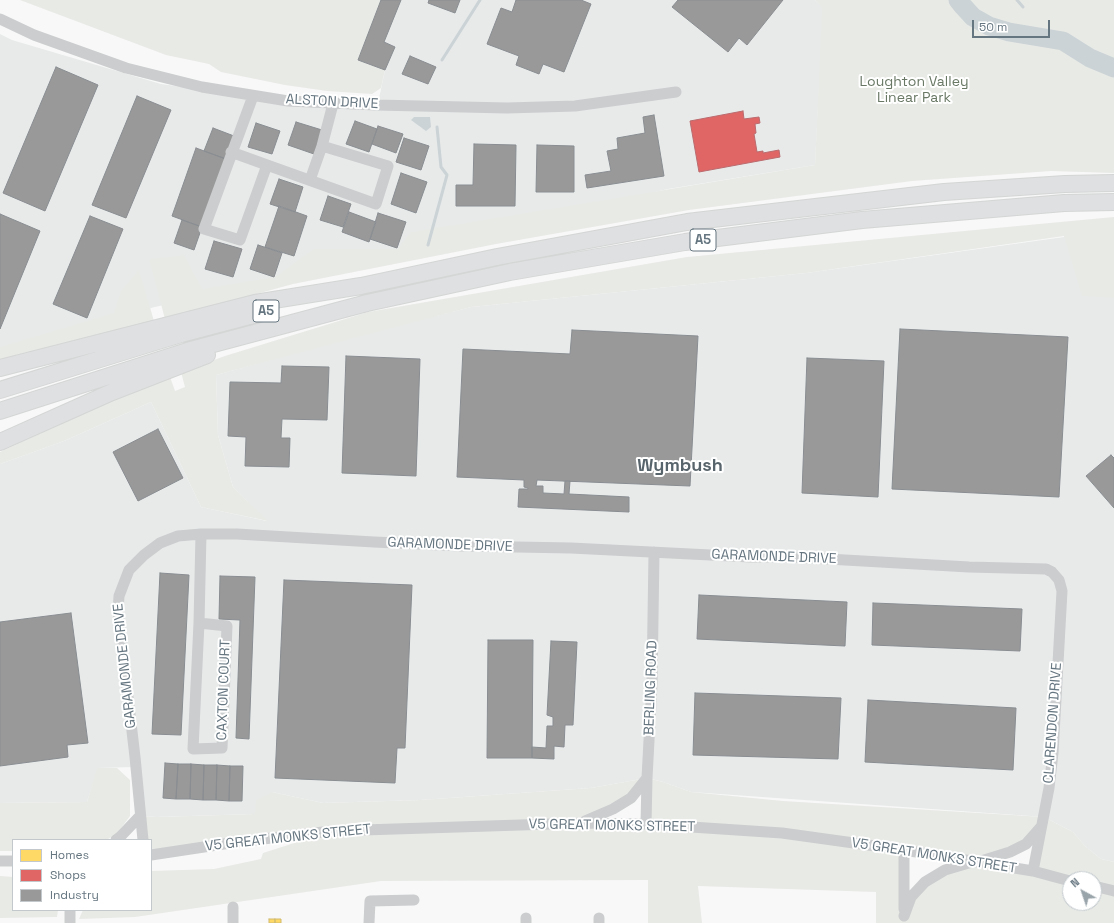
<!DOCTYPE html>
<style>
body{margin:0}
#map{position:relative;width:1114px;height:923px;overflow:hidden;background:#f8f8f8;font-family:"Space Grotesk",sans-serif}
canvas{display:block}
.legend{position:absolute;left:12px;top:839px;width:140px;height:72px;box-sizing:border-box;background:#fff;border:1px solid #c2c8cc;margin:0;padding:5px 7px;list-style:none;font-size:12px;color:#667680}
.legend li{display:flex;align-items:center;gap:8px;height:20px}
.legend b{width:20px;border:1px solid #c2c8cc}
.north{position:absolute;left:1062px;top:871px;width:40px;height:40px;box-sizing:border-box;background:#fff;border:1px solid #c2c8cc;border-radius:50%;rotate:320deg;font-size:11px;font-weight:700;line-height:16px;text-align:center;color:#667680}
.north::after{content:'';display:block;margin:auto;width:14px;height:18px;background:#99a4aa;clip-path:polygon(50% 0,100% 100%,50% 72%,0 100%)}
.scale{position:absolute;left:972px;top:20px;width:78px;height:18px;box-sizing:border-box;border:2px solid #667680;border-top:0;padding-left:5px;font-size:12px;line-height:14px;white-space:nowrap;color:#667680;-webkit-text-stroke:3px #fff;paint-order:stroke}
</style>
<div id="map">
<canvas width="1114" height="923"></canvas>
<ul class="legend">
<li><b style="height:11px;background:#ffd966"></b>Homes</li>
<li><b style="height:11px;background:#e06666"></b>Shops</li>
<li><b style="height:11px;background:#999"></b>Industry</li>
</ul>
<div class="north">N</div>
<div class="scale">50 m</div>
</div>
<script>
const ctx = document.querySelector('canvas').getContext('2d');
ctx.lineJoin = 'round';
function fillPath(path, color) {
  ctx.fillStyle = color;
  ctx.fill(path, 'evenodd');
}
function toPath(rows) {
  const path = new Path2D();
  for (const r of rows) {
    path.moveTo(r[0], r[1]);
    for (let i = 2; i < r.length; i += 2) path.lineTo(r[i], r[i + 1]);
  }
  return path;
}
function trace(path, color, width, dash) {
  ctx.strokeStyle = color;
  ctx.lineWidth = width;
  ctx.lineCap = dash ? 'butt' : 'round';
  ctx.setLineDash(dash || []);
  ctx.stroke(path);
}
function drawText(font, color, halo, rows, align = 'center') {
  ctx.font = font + ' "Space Grotesk",sans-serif';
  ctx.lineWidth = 4;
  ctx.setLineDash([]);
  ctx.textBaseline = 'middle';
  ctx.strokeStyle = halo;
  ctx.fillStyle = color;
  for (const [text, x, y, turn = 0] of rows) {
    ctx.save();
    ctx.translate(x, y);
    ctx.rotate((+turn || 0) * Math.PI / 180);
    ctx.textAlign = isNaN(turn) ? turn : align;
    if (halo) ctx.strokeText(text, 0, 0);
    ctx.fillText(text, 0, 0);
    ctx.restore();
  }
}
fillPath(toPath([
 [381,0,815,0,823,8,815,165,668,189,155,307,0,348,0,34,12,40,161,84,251,96,377,108,385,70,358,60],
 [1114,230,1114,862,1101,859,1086,847,1073,832,1044,817,691,792,663,782,647,778,591,788,421,800,323,803,272,792,256,814,157,817,140,816,136,767,98,768,87,802,0,803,0,464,64,441,151,402,201,507,267,521,233,487,218,435,216,375,357,336,471,307,806,273]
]), '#e8eaea');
fillPath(toPath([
 [20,0,381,0,358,60,385,70,381,88,372,94,327,91,285,85,221,72,209,64,166,55],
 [815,0,1114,0,1114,173,1051,171,912,181,689,210,496,244,293,284,165,319,149,259,184,255,202,289,275,277,314,249,398,249,411,232,815,165,822,8],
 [1114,217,1114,298,1082,296,1064,236,806,273,471,307,216,375,218,435,233,487,268,521,201,507,151,402,64,441,0,464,0,452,147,385,170,377,175,391,185,387,181,372,225,356,368,312,687,257],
 [139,270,154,321,0,360,0,347,114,313,121,291],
 [97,768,117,768,130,780,130,816,116,835,106,840,13,840,13,851,0,851,0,803,87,802],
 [647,778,663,782,691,792,783,801,1044,817,1073,832,1086,847,1101,859,1114,862,1114,923,876,923,876,892,698,886,702,923,648,923,648,880,381,881,135,917,79,919,83,910,151,910,151,871,214,869,261,859,263,853,329,832,151,855,151,840,143,840,140,816,157,817,255,814,256,800,272,792,323,803,421,800,591,788],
 [647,779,645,824,584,822,631,798],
 [1042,827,1033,871,980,862,1010,852],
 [904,850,974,862,925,882,904,915],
 [1070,879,1094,879,1094,903,1070,903],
 [0,876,13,877,13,910,58,910,57,917,0,918]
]), '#e8eae6');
fillPath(toPath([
 [414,117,430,117,431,127,426,131,411,120]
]), '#cbd3d6');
const homes = toPath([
 [269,919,275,919,275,923,269,923,269,919],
 [275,919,281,919,281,923,275,923,275,919]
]);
fillPath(homes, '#ffd966');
trace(homes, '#d1bb6e', 1);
const shops = toPath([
 [743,111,744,119,759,117,760,123,755,124,756,133,754,134,757,152,763,151,763,153,779,150,780,157,699,172,690,121,743,111]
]);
fillPath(shops, '#e06666');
trace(shops, '#bb6b6e', 1);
const industry = toPath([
 [381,0,401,0,384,42,395,47,385,70,358,60,381,0],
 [429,0,460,0,455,13,428,3,429,0],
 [516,0,581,0,591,4,564,72,543,64,539,74,516,65,519,56,487,44,501,8,512,12,516,0],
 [678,0,783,0,747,45,739,38,728,52,672,7,678,0],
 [410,56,436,67,428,84,402,74,410,56],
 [56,67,98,85,45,211,3,193,56,67],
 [137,96,171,110,126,218,92,205,137,96],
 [654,115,664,176,587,188,585,175,611,171,607,151,618,149,617,138,645,133,643,117,654,115],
 [355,121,377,129,369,152,346,144,355,121],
 [296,122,322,130,314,154,288,145,296,122],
 [256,123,280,131,272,154,248,147,256,123],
 [378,126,403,134,396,153,372,144,378,126],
 [213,128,234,136,226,159,204,151,213,128],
 [404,138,429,146,421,170,396,162,404,138],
 [474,144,516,145,515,206,456,206,456,185,473,185,474,144],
 [537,145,574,146,574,192,536,192,537,145],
 [196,148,226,159,202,227,172,216,196,148],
 [401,173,427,182,416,213,391,204,401,173],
 [279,179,303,187,295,212,270,204,279,179],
 [328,196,351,204,343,227,320,220,328,196],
 [279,206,307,216,294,256,265,247,279,206],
 [349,212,376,222,369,242,342,232,349,212],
 [378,213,406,222,397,248,370,239,378,213],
 [0,214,40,231,0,329,0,214],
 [90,216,123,229,87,318,53,304,90,216],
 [182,220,202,227,194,250,174,243,182,220],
 [214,241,242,249,233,277,205,269,214,241],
 [258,245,282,253,274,277,250,269,258,245],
 [900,329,1068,337,1059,497,892,489,900,329],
 [572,330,698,336,690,486,537,480,536,486,543,486,543,493,564,494,565,481,570,481,569,494,629,497,629,512,518,507,519,489,528,489,528,488,524,487,524,480,457,477,463,349,570,354,572,330],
 [346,356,420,359,416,476,342,473,346,356],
 [807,358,884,361,878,497,802,493,807,358],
 [282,366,329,367,327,420,282,419,281,438,290,438,289,467,245,466,246,437,228,436,230,382,281,383,282,366],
 [158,429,183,478,138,501,113,452,158,429],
 [1111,455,1114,458,1114,508,1086,476,1111,455],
 [160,573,189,575,181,735,152,734,160,573],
 [220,576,255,577,249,739,236,738,240,620,219,619,220,576],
 [284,580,412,585,405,748,397,748,395,783,275,778,284,580],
 [699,595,847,602,845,646,697,639,699,595],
 [873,603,1022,609,1020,651,872,645,873,603],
 [71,613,88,743,67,745,68,757,0,766,0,622,71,613],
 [488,640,533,640,532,758,487,758,488,640],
 [551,641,577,642,573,725,565,725,564,747,554,746,554,759,532,758,532,747,546,748,547,726,553,726,553,717,547,715,551,641],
 [695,693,841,698,838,759,693,755,695,693],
 [868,700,1016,708,1013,770,865,762,868,700],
 [165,763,178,764,176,799,163,798,165,763],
 [178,764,191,764,190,799,176,799,178,764],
 [191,764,204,765,203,800,190,799,191,764],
 [204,765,217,765,216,800,203,800,204,765],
 [217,765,230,766,229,801,216,800,217,765],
 [230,766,243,766,242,801,229,801,230,766]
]);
fillPath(industry, '#999');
trace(industry, '#8a8e92', 1);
trace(toPath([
 [1017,0,1023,7],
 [442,60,480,0],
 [428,245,447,175,441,167,437,127]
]), '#cbd3d6', 3);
trace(toPath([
 [958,0,962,5,973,17,989,26,1009,32,1063,41,1090,58,1114,68]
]), '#cbd3d6', 19);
const highway = toPath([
 [0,368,255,303,361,286,497,257,687,222,944,192,1065,184,1114,183],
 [0,390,181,334,261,313],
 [0,411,187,351,367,303,510,272,685,242,862,220,1064,203,1114,202],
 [0,442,112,392,207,355]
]);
trace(highway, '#d4d5d5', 18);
trace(toPath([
 [0,19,34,35,126,68,202,87,288,101,376,105,507,108,575,106,676,92],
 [253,96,204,229,240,240,267,165,376,204,388,166,322,146,333,104],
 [231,152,267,165],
 [310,180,322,146],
 [199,623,227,626,222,748,193,749,199,623,201,534],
 [585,821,613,809,631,798,647,778],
 [646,824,647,778,652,684,654,552],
 [116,840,120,837,140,816],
 [143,840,135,757,118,611,119,596,129,570,144,555,160,543,178,536,201,534,237,534,374,542,462,546,571,548,750,557,792,557,969,567,1046,569,1052,572,1059,580,1062,591,1053,753,1049,788,1033,871],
 [151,855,237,842,332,831,583,823,646,824,782,833,904,850,1033,871,1070,881],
 [0,861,13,861],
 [981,861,1010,852,1026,844,1041,827],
 [1094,886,1114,891],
 [233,907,233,923],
 [904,909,904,850],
 [904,916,911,897,925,882,945,870,972,862],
 [526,918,526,923],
 [599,918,599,923],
 [70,923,70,910],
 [369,923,370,901,414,900]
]), '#cbcdce', 11);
trace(highway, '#dfe0e1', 16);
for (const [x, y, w] of [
 [703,240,26],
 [266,311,26]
]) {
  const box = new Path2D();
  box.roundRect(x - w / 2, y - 11, w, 22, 3);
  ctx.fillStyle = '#fff';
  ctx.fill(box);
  trace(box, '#667680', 1);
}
drawText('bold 13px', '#667680', null, [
 ["A5",703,240],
 ["A5",266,311]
]);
drawText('14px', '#697865', '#fff', [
 ["Loughton Valley",914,82],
 ["Linear Park",914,98]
]);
drawText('14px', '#667680', '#fff', [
 ["ALSTON DRIVE",332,102,3],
 ["GARAMONDE DRIVE",450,545,2],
 ["GARAMONDE DRIVE",774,557,2],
 ["GARAMONDE DRIVE",125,666,-96],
 ["BERLING ROAD",651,688,-88],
 ["CAXTON COURT",224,690,-88],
 ["CLARENDON DRIVE",1053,723,-86],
 ["V5 GREAT MONKS STREET",612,826,1],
 ["V5 GREAT MONKS STREET",288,838,-6],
 ["V5 GREAT MONKS STREET",934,856,9]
]);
drawText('bold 18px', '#58646b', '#fff', [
 ["Wymbush",680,466]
]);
</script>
